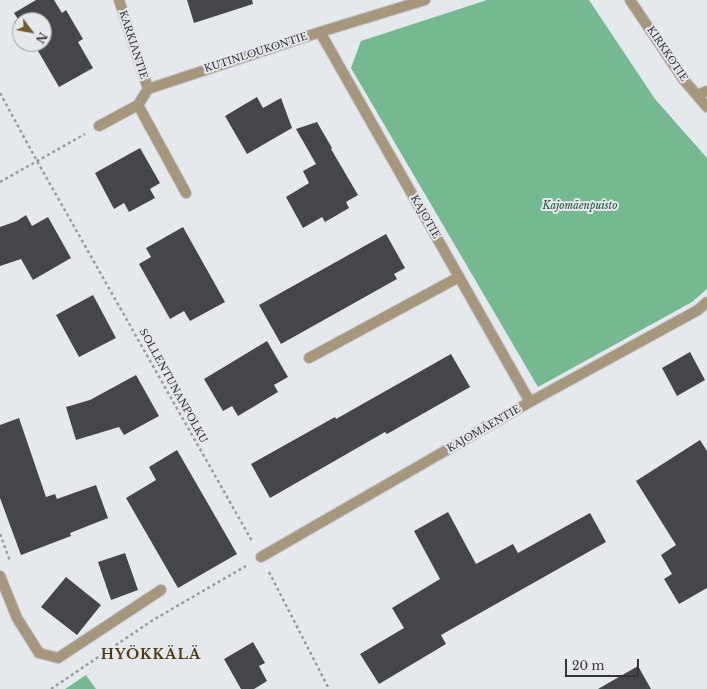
<!DOCTYPE html>
<meta charset="utf-8">
<style>
body{margin:0}
#map{position:relative;width:707px;height:689px;overflow:hidden;background:#e5e8ed;font-family:"Libre Baskerville",serif}
canvas{display:block}
.north{position:absolute;left:12px;top:12px;width:40px;height:40px;box-sizing:border-box;background:#e5e8ed;border:1px solid #9ea0a4;border-radius:50%;rotate:122deg;font-size:11px;font-weight:700;line-height:16px;text-align:center;color:#343537}
.north::after{content:'';display:block;margin:auto;width:14px;height:18px;background:#75582c;clip-path:polygon(50% 0,100% 100%,50% 72%,0 100%)}
.scale{position:absolute;left:565px;top:659px;width:74px;height:18px;box-sizing:border-box;border:2px solid #343537;border-top:0;padding-left:5px;font-size:12px;line-height:14px;white-space:nowrap;color:#343537;-webkit-text-stroke:3px #e5e8ed;paint-order:stroke}
</style>
<div id="map">
<canvas width="707" height="689"></canvas>
<div class="north">N</div>
<div class="scale">20 m</div>
</div>
<script>
const ctx = document.querySelector('canvas').getContext('2d');
ctx.lineJoin = 'round';
function fillPath(path, color) {
  ctx.fillStyle = color;
  ctx.fill(path, 'evenodd');
}
function toPath(rows) {
  const path = new Path2D();
  for (const r of rows) {
    path.moveTo(r[0], r[1]);
    for (let i = 2; i < r.length; i += 2) path.lineTo(r[i], r[i + 1]);
  }
  return path;
}
function trace(path, color, width, dash) {
  ctx.strokeStyle = color;
  ctx.lineWidth = width;
  ctx.lineCap = dash ? 'butt' : 'round';
  ctx.setLineDash(dash || []);
  ctx.stroke(path);
}
function drawText(font, color, halo, rows, align = 'center') {
  ctx.font = font + ' "Libre Baskerville",serif';
  ctx.lineWidth = 4;
  ctx.setLineDash([]);
  ctx.textBaseline = 'middle';
  ctx.strokeStyle = halo;
  ctx.fillStyle = color;
  for (const [text, x, y, turn = 0] of rows) {
    ctx.save();
    ctx.translate(x, y);
    ctx.rotate((+turn || 0) * Math.PI / 180);
    ctx.textAlign = isNaN(turn) ? turn : align;
    if (halo) ctx.strokeText(text, 0, 0);
    ctx.fillText(text, 0, 0);
    ctx.restore();
  }
}
fillPath(toPath([
 [487,0,589,0,655,99,707,158,707,289,692,302,538,387,351,68,361,41],
 [86,675,96,689,65,689]
]), '#74b990');
fillPath(toPath([
 [36,0,54,0,62,13,66,10,83,39,78,42,93,68,59,87,34,44,44,44,44,20,20,20,20,22,14,13],
 [187,0,252,0,253,4,194,23],
 [257,97,263,108,281,98,292,128,247,154,225,116],
 [317,122,332,148,331,149,358,195,346,202,349,208,325,222,322,217,303,228,286,197,309,183,303,171,316,164,296,129],
 [140,148,160,183,150,189,155,198,129,212,124,203,114,209,95,173],
 [26,215,32,226,48,217,71,258,33,280,21,259,0,266,0,227,17,221],
 [183,227,225,302,190,321,184,311,170,319,139,264,151,257,146,248],
 [386,234,405,268,394,274,397,279,281,344,259,305],
 [93,295,116,338,79,357,56,315],
 [267,341,288,377,274,385,278,392,238,416,232,406,223,411,204,379],
 [690,352,705,380,677,396,662,368],
 [451,354,470,387,387,434,385,432,270,498,251,464,335,417,336,419],
 [136,375,159,416,124,435,119,427,76,440,66,407,90,400],
 [19,418,46,497,55,494,57,499,96,485,108,518,70,533,71,536,21,555,0,498,0,425],
 [700,440,707,451,707,588,679,604,664,579,672,574,661,555,676,545,636,481],
 [177,450,237,554,178,588,126,498,156,480,149,467],
 [448,512,476,564,513,544,518,553,590,513,606,542,441,635,446,644,379,684,360,654,404,628,392,608,440,579,414,531],
 [125,553,138,590,111,600,98,562],
 [66,577,101,605,77,635,41,607],
 [253,642,265,663,259,666,267,681,254,689,241,689,224,659],
 [638,666,651,689,598,689]
]), '#44464a');
const service = toPath([
 [138,105,186,193],
 [309,358,459,277],
 [39,653,58,658,161,590]
]);
const minor = toPath([
 [119,0,148,89],
 [320,32,530,402],
 [697,95,707,91],
 [99,126,138,105,148,89,320,32,425,0],
 [261,557,530,402,698,310,707,302],
 [0,576,17,618,39,653]
]);
const tertiary = toPath([
 [630,0,683,79,707,107]
]);
trace(service, '#c2c4c9', 12);
trace(minor, '#c2c4c9', 12);
trace(tertiary, '#c2c4c9', 12);
trace(toPath([
 [0,93,37,161,252,541],
 [0,182,85,134],
 [0,534,10,561],
 [269,572,329,689],
 [51,689,153,620,246,566]
]), '#9a9ca0', 2.5, [3, 3]);
trace(service, '#a6977c', 10);
trace(minor, '#a6977c', 10);
trace(tertiary, '#a6977c', 10);
drawText('10px', '#343537', '#e5e8ed', [
 ["KARKIANTIE",133,45,72],
 ["KUTINLOUKONTIE",256,53,-18],
 ["KIRKKOTIE",667,54,56],
 ["KAJOTIE",425,217,60],
 ["SOLLENTUNANPOLKU",173,386,61],
 ["KAJOMÄENTIE",484,429,-30]
]);
drawText('italic 10px', '#1a4f33', '#e5e8ed', [
 ["Kajomäenpuisto",580,206]
]);
ctx.letterSpacing = '1px';
drawText('bold 14px', '#4f3814', '#e5e8ed', [
 ["HYÖKKÄLÄ",151,655]
]);
ctx.letterSpacing = '0px';
</script>
